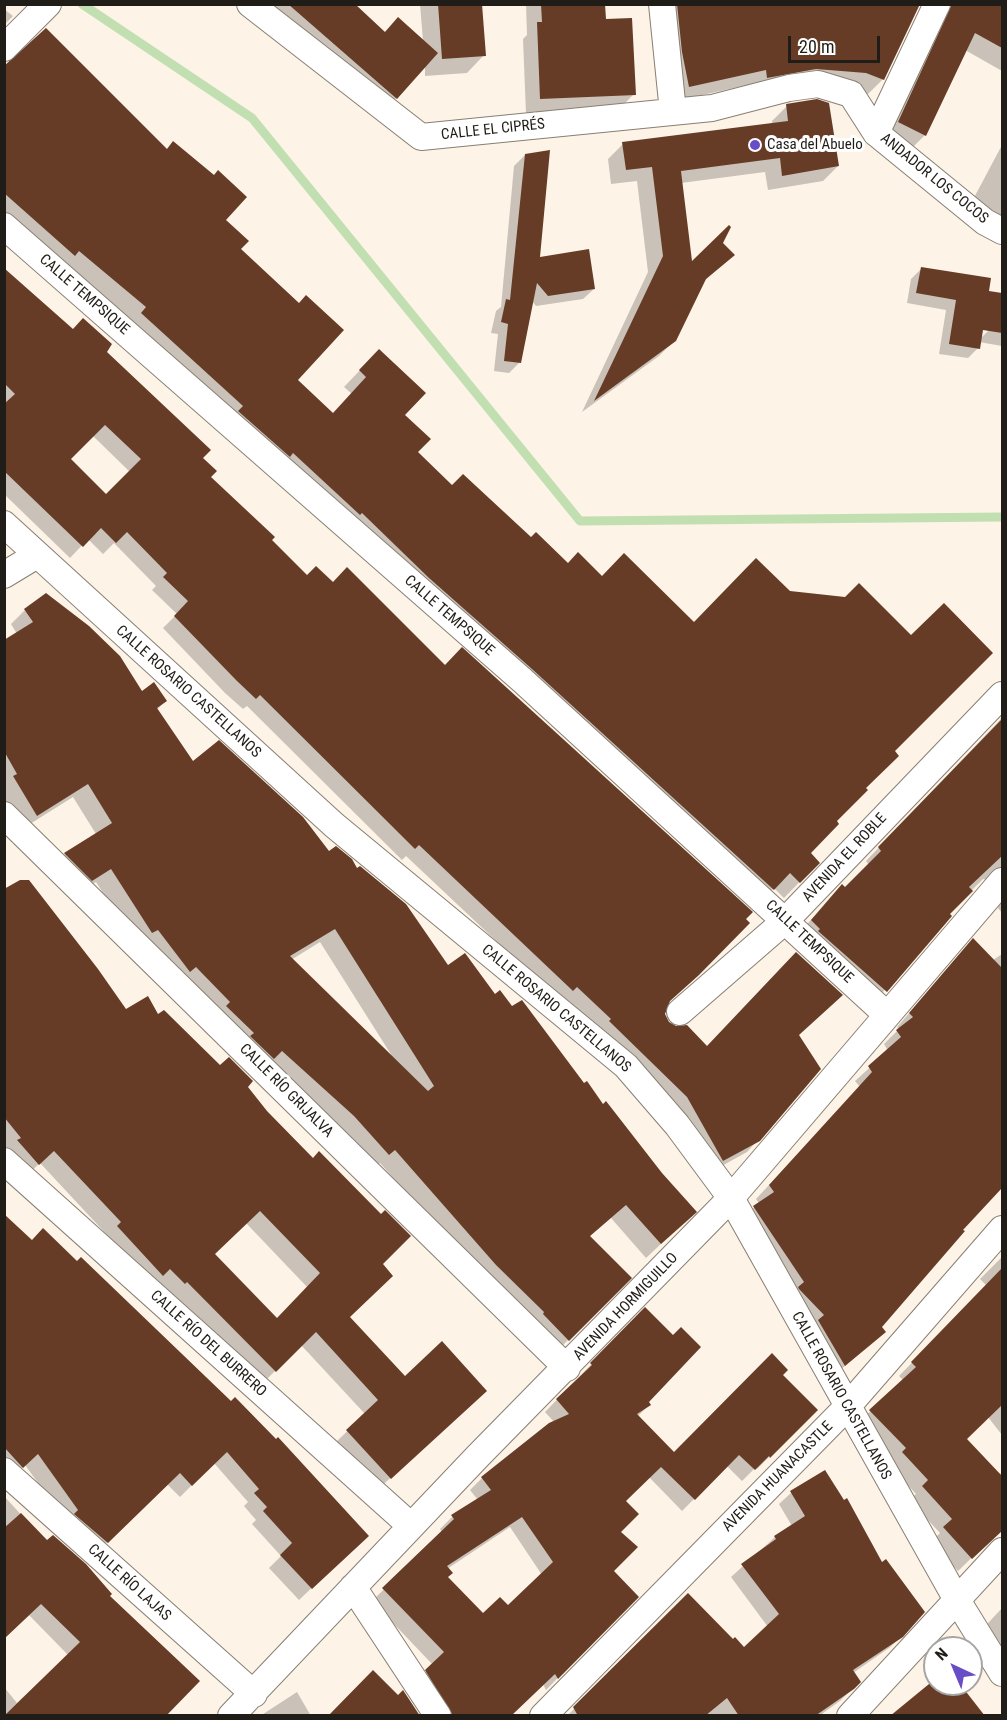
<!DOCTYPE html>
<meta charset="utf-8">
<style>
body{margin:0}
#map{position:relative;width:1007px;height:1720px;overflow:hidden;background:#fdf3e6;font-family:"Roboto Condensed",sans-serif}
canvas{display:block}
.frame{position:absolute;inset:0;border:6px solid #201d18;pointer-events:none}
.north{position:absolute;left:923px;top:1636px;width:60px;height:60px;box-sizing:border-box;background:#fff;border:2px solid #a6a5a3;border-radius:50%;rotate:316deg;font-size:16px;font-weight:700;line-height:24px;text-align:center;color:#201d18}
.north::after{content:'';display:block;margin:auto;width:21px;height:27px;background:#694dc6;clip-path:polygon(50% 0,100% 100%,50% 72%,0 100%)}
.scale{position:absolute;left:788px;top:36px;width:92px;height:27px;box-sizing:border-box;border:3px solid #201d18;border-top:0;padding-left:8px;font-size:18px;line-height:21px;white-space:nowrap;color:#201d18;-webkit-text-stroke:4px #fff;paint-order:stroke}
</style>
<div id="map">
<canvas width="1007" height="1720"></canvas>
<div class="frame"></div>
<div class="north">N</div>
<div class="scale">20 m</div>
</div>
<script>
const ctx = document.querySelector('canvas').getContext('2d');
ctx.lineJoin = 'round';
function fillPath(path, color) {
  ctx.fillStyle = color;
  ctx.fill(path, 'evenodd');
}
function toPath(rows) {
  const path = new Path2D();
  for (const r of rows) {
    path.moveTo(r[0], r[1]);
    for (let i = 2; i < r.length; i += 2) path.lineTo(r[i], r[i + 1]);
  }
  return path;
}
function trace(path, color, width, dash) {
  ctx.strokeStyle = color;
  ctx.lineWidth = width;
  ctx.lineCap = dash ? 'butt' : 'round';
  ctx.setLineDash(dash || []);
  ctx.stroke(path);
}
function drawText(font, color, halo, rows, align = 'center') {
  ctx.font = font + ' "Roboto Condensed",sans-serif';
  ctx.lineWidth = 6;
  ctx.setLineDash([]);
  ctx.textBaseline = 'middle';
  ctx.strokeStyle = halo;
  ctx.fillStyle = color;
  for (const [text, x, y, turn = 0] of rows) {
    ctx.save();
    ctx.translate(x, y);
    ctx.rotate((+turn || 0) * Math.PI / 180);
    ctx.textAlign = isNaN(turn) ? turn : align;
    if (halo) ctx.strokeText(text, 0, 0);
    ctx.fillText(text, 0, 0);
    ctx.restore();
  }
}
fillPath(toPath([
 [258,4,352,4,384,33,398,19,423,41,420,4,481,4,484,55,467,73,425,76,425,67,382,113],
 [526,4,604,4,604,21,634,94,619,109,526,114,523,39,527,35],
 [654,4,919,4,883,79,868,94,851,87,753,92,752,84,675,101],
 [925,4,1002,4,1002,71,965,50,925,135,910,150,884,137],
 [4,9,13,16,4,25],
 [4,63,224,220,296,380,333,414,352,394,344,387,363,367,403,416,416,452,451,487,568,565,601,577,694,623,897,756,834,821,810,854,818,863,784,898,774,888,757,905,4,222],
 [787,106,838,166,823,181,768,190,765,172,681,183,691,264,733,255,702,283,675,340,659,356,582,412,648,272,637,181,611,184,608,159,623,144,772,124,772,121],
 [1002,145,1002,228,968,209],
 [525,155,538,258,594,289,583,299,536,306,532,301,520,362,509,373,494,371,498,334,491,333,496,311,501,307,514,166],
 [921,269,989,279,980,339,1002,317,1002,346,979,342,978,348,968,358,939,354,946,310,907,303,911,279],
 [4,270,72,331,106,352,201,458,209,477,270,540,668,1003,664,1014,668,1023,707,1048,797,1036,759,1139,747,1152,711,1172,600,1032,565,998,561,1002,406,856,402,860,247,706,243,709,225,693,163,628,177,614,152,590,156,586,114,543,103,554,88,539,70,558,4,494],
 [93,436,130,472,106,496,69,459],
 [25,610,142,693,165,701,157,710,193,763,357,870,448,967,495,996,680,1226,646,1258,611,1218,589,1237,630,1278,554,1354,482,1279,380,1163,374,1168,137,946,96,882,77,894,50,868,65,854,96,834,73,797,22,829,4,800,4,642,17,634,11,624],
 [320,942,392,1056,291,960],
 [1002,714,1002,893,999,883,983,879,948,914,873,1004,798,934,842,886,845,889,869,865,866,861,1000,720],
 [1002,900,1002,913,998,908],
 [973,940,993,960,1002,954,1002,1173,974,1201,880,1327,884,1332,831,1378,740,1220,759,1203,756,1199,860,1087,855,1081,888,1051,884,1044,899,1029,897,1027],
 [4,1011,125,1011,157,1016,246,1087,381,1264,349,1317,405,1378,472,1404,376,1491,334,1444,365,1414,301,1345,262,1384,172,1294,170,1296,105,1240,109,1237,40,1163,25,1177,4,1147],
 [246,1223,308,1288,277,1320,213,1254],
 [4,1216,355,1547,299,1600,269,1568,281,1556,252,1524,256,1520,244,1506,248,1502,214,1463,180,1497,167,1484,95,1554,67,1523,25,1465,10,1479,4,1475],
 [1002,1257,1002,1435,988,1417,965,1439,999,1475,1002,1472,1002,1512,979,1533,987,1543,958,1571,931,1542,940,1533,909,1500,916,1494,890,1466,857,1424,903,1380,899,1376,987,1286,980,1279],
 [645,1309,649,1405,638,1416,674,1454,781,1376,816,1410,757,1469,756,1467,742,1481,727,1466,682,1511,649,1477,624,1501,612,1571,637,1597,546,1690,543,1684,509,1716,436,1716,414,1683,433,1665,372,1601,442,1532,440,1529,452,1517,478,1500,470,1490,482,1478,554,1422,545,1412],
 [510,1527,542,1575,508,1607,483,1615,446,1577,447,1569],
 [825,1472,902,1636,889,1648,853,1673,859,1682,840,1701,819,1716,567,1716,688,1595,733,1641,744,1649,768,1627,731,1577,775,1537,792,1526,779,1504,791,1493],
 [4,1496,47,1543,108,1596,164,1716,4,1716,4,1687,17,1703,68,1655,28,1614,4,1635],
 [1002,1608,1002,1656,979,1633],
 [297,1692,311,1716,260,1716]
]), '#0003');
trace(toPath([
 [82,4,252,118,580,521,1002,517]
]), '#c2dfb2', 9);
fillPath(toPath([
 [288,4,355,4,385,32,398,17,438,53,397,99],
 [438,4,482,4,486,56,442,59],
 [541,4,605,4,606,19,632,18,636,95,540,99,537,22,542,22],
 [677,4,920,4,884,80,866,73,816,69,767,78,766,70,689,87,682,52],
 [952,4,1002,4,1002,48,975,33,926,136,898,122],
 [46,28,167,149,173,141,214,175,218,170,247,197,226,220,249,241,241,249,299,303,306,295,344,330,298,380,333,413,366,377,359,370,379,349,426,393,405,415,431,439,418,452,452,485,463,474,531,537,536,532,568,563,578,552,602,576,624,553,694,622,756,558,790,591,845,597,859,583,911,635,944,603,993,653,895,751,899,756,866,788,868,790,837,821,839,824,811,853,820,863,800,883,790,873,774,890,532,669,429,578,362,513,360,515,293,453,290,457,238,411,243,406,141,313,146,307,79,251,75,256,4,193,4,66],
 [817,99,829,103,839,166,782,176,780,158,681,171,692,261,729,225,731,227,723,243,735,255,706,279,676,341,594,401,663,256,652,167,626,170,622,142,788,121,786,104],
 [550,150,540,257,589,249,595,289,548,296,537,283,521,363,504,361,508,324,501,322,506,299,510,300,525,154],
 [921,267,991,278,989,291,1002,293,1002,333,983,330,980,349,949,344,956,300,916,293],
 [4,268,73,329,83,318,112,344,107,352,211,450,203,458,217,471,211,477,275,537,272,540,307,575,316,566,333,582,347,567,445,665,462,647,753,912,746,919,750,923,699,975,670,1001,665,1014,669,1022,676,1026,687,1025,707,1046,796,952,843,995,799,1035,821,1069,760,1141,723,1161,687,1097,609,1021,611,1019,577,987,573,991,419,845,415,849,260,695,256,699,237,681,174,616,188,601,163,577,167,573,127,532,116,543,101,528,83,547,4,471,4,404,15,394,4,383],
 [105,425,141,459,106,494,71,459],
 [46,593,89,626,120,656,142,691,154,682,167,701,157,708,193,761,219,740,303,817,329,851,336,846,352,859,357,868,360,866,406,904,448,965,465,953,495,994,500,990,512,1006,522,1000,584,1083,587,1081,603,1104,606,1101,662,1173,697,1212,661,1244,626,1205,590,1236,632,1278,569,1341,543,1314,544,1312,496,1265,395,1150,389,1155,354,1116,282,1051,274,1059,250,1036,254,1033,226,1006,230,1002,196,967,190,972,158,930,152,933,111,869,92,881,64,853,112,823,88,784,37,816,13,776,17,774,4,751,4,640,33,622,24,609],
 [335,929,434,1086,428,1091,290,956],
 [1002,719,1002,856,969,887,973,891,950,914,952,916,887,992,818,931,820,929,811,920,842,884,845,887,881,851,878,847],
 [20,880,29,880,98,969,126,1009,148,996,158,1014,164,1010,220,1065,229,1057,253,1081,248,1087,267,1111,313,1158,319,1151,381,1214,385,1210,411,1236,383,1264,393,1276,350,1317,405,1376,442,1341,487,1391,391,1479,346,1430,378,1400,316,1332,276,1372,187,1282,185,1284,170,1269,163,1276,117,1226,121,1222,54,1151,39,1165,17,1140,21,1138,4,1117,4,889],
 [260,1211,320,1273,277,1318,215,1254],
 [973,938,1002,968,1002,1188,963,1230,965,1231,882,1327,886,1332,845,1366,818,1320,824,1315,799,1289,798,1287,804,1282,753,1206,774,1192,769,1185,872,1072,868,1066,901,1037,896,1030,913,1017,909,1013],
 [4,1214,32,1240,43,1228,77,1261,81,1257,231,1401,235,1397,276,1439,278,1437,369,1536,312,1589,280,1555,292,1543,263,1511,267,1507,254,1493,259,1489,227,1452,192,1486,180,1473,108,1543,74,1514,78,1510,38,1454,23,1468,4,1447],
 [1002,1268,1002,1405,967,1439,1002,1476,1002,1531,972,1559,943,1527,952,1519,922,1486,928,1480,902,1452,906,1448,869,1410,916,1367,911,1362],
 [645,1307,673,1335,681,1327,701,1347,649,1402,651,1405,637,1414,674,1452,772,1353,788,1370,783,1375,818,1410,770,1458,769,1456,755,1470,739,1455,695,1500,661,1467,626,1501,639,1514,621,1532,638,1547,614,1571,639,1597,558,1679,555,1674,511,1716,453,1716,425,1670,444,1652,382,1588,454,1519,451,1515,491,1490,481,1477,549,1423,569,1414,556,1399,592,1365,590,1363],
 [522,1517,553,1562,508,1605,500,1597,483,1613,448,1577,453,1573,447,1566],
 [825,1470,844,1500,847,1498,882,1562,886,1559,925,1612,903,1637,853,1670,861,1682,854,1689,815,1716,739,1716,727,1698,705,1716,578,1716,573,1707,688,1593,733,1639,735,1637,744,1647,779,1614,741,1564,776,1539,774,1536,805,1516,790,1491],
 [21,1513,47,1540,53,1535,86,1564,112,1594,110,1596,200,1681,166,1716,4,1716,80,1642,41,1604,4,1639,4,1528],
 [373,1670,398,1695,403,1690,420,1716,328,1716],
 [929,1684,960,1684,985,1716,890,1716]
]), '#663c27');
const street = toPath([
 [250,4,421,137,712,108,789,88,818,84,851,94,876,133,985,222,1002,231],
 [662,4,673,112],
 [4,48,48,4],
 [876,133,937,4],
 [4,226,522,680,886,1014],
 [4,524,334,825,626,1066,677,1125,731,1198,957,1600,1002,1673],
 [4,575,37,555],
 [4,815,567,1368],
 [680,1012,786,920,1002,695],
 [4,1161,411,1526],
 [4,1471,254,1694],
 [353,1587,438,1716],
 [231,1716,478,1456,731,1198,1002,881],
 [543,1716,847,1407,1002,1229],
 [850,1716,1002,1551]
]);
trace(street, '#887f73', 28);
trace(street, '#fff', 26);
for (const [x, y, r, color] of [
 [755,145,6,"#694dc6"]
]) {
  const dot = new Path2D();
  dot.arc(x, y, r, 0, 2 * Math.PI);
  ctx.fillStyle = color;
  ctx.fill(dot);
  trace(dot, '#fff', 2);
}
drawText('15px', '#201d18', '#fff', [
 ["CALLE EL CIPRÉS",493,130,-6],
 ["ANDADOR LOS COCOS",934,179,39],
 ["CALLE TEMPSIQUE",84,295,41],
 ["CALLE TEMPSIQUE",449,616,41],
 ["CALLE ROSARIO CASTELLANOS",188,692,42],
 ["AVENIDA EL ROBLE",845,858,-47],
 ["CALLE TEMPSIQUE",809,942,43],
 ["CALLE ROSARIO CASTELLANOS",556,1009,40],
 ["CALLE RÍO GRIJALVA",286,1091,45],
 ["AVENIDA HORMIGUILLO",626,1307,-46],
 ["CALLE RÍO DEL BURRERO",208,1344,42],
 ["CALLE ROSARIO CASTELLANOS",841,1396,61],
 ["AVENIDA HUANACASTLE",778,1477,-45],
 ["CALLE RÍO LAJAS",129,1583,42]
]);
drawText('15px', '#201d18', '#fff', [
 ["Casa del Abuelo",767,145]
], 'left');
</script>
